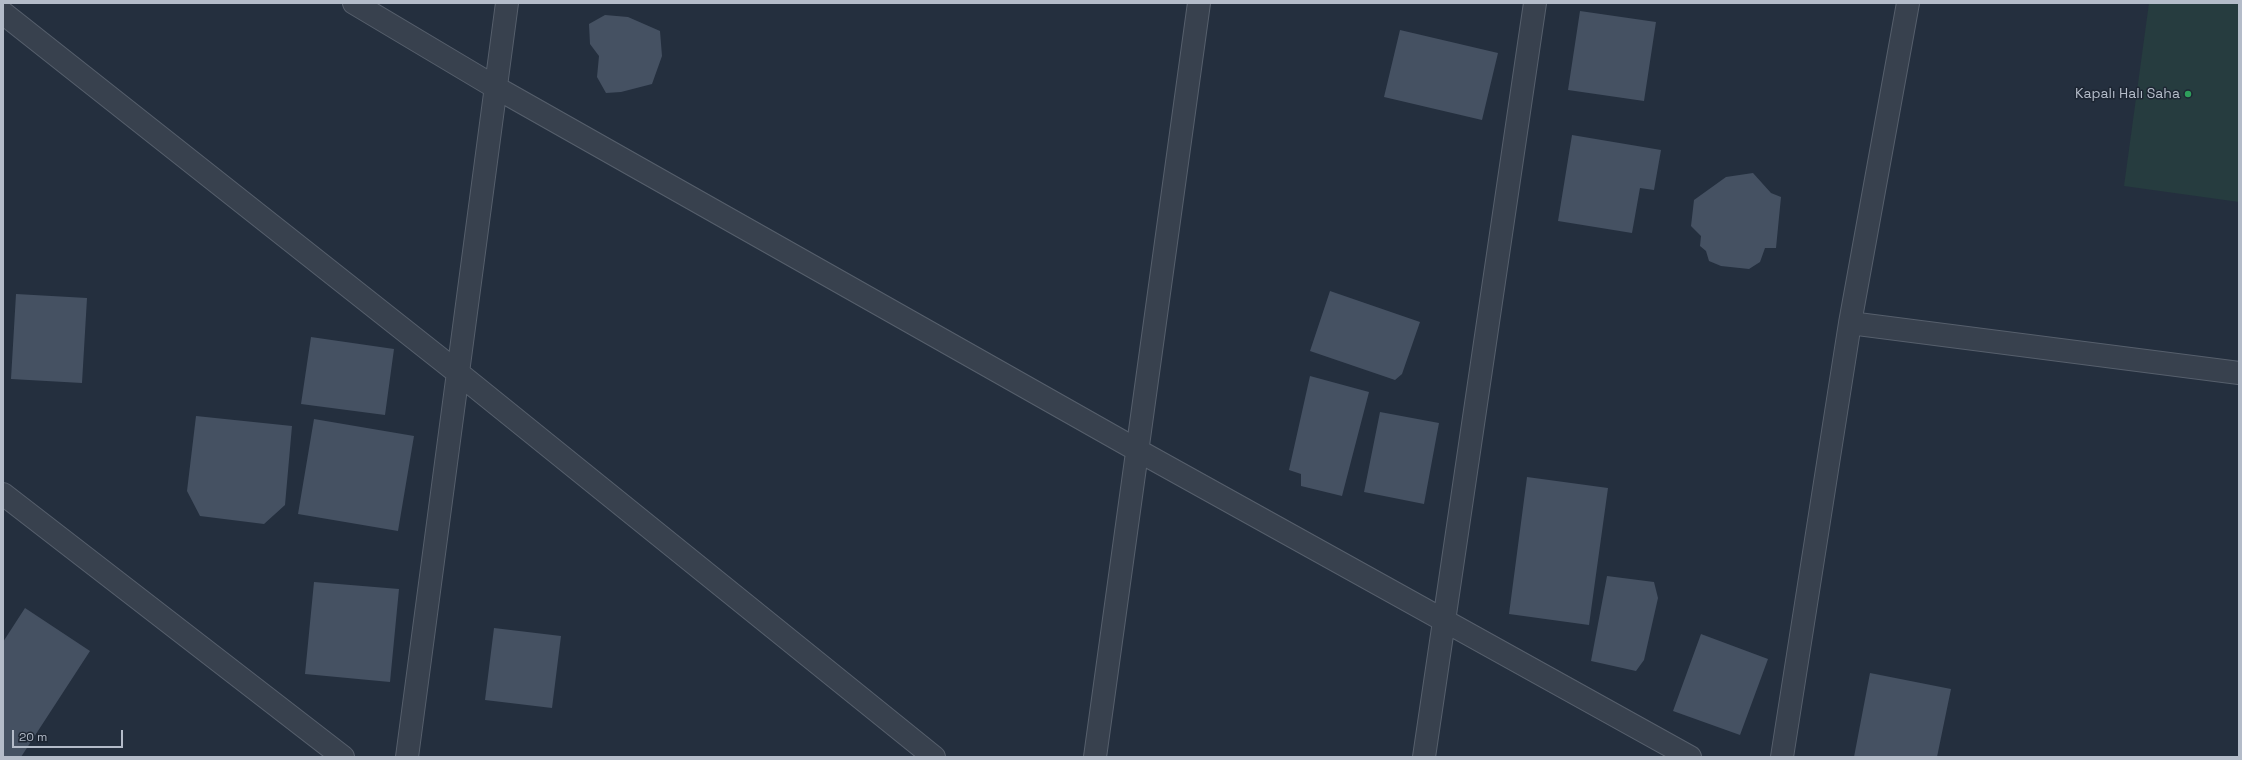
<!DOCTYPE html>
<meta charset="utf-8">
<style>
body{margin:0}
#map{position:relative;width:2242px;height:760px;overflow:hidden;background:#242f3e;font-family:"Space Grotesk",sans-serif}
canvas{display:block}
.frame{position:absolute;inset:0;border:4px solid #b4bcc9;pointer-events:none}
.scale{position:absolute;left:12px;top:730px;width:111px;height:18px;box-sizing:border-box;border:2px solid #b4bcc9;border-top:0;padding-left:5px;font-size:12px;line-height:14px;white-space:nowrap;color:#b4bcc9;-webkit-text-stroke:3px #1d2633;paint-order:stroke}
</style>
<div id="map">
<canvas width="2242" height="760"></canvas>
<div class="frame"></div>
<div class="scale">20 m</div>
</div>
<script>
const ctx = document.querySelector('canvas').getContext('2d');
ctx.lineJoin = 'round';
function fillPath(path, color) {
  ctx.fillStyle = color;
  ctx.fill(path, 'evenodd');
}
function toPath(rows) {
  const path = new Path2D();
  for (const r of rows) {
    path.moveTo(r[0], r[1]);
    for (let i = 2; i < r.length; i += 2) path.lineTo(r[i], r[i + 1]);
  }
  return path;
}
function trace(path, color, width, dash) {
  ctx.strokeStyle = color;
  ctx.lineWidth = width;
  ctx.lineCap = dash ? 'butt' : 'round';
  ctx.setLineDash(dash || []);
  ctx.stroke(path);
}
function drawText(font, color, halo, rows, align = 'center') {
  ctx.font = font + ' "Space Grotesk",sans-serif';
  ctx.lineWidth = 3;
  ctx.setLineDash([]);
  ctx.textBaseline = 'middle';
  ctx.strokeStyle = halo;
  ctx.fillStyle = color;
  for (const [text, x, y, turn = 0] of rows) {
    ctx.save();
    ctx.translate(x, y);
    ctx.rotate((+turn || 0) * Math.PI / 180);
    ctx.textAlign = isNaN(turn) ? turn : align;
    if (halo) ctx.strokeText(text, 0, 0);
    ctx.fillText(text, 0, 0);
    ctx.restore();
  }
}
fillPath(toPath([
 [2149,3,2239,3,2239,202,2124,186]
]), '#263c3f');
fillPath(toPath([
 [1580,11,1656,22,1644,101,1568,90],
 [605,15,628,17,660,31,662,56,652,84,621,92,606,93,597,77,599,56,590,44,589,24],
 [1400,30,1498,53,1482,120,1384,97],
 [1572,135,1661,150,1654,190,1640,188,1632,233,1558,221],
 [1753,173,1771,193,1781,197,1776,248,1765,248,1760,262,1749,269,1721,266,1709,261,1706,251,1700,246,1701,236,1691,226,1694,200,1726,177],
 [1330,291,1420,322,1402,374,1395,380,1310,351],
 [16,294,87,298,82,383,11,379],
 [311,337,394,349,385,415,301,404],
 [1310,376,1369,392,1342,496,1301,486,1301,474,1289,470],
 [1380,412,1439,423,1424,504,1364,492],
 [196,416,292,426,285,505,264,524,200,516,187,491],
 [314,419,414,436,398,531,298,514],
 [1527,477,1608,488,1589,625,1509,614],
 [1607,576,1654,582,1658,598,1644,660,1636,671,1591,661],
 [314,582,399,589,390,682,305,674],
 [25,608,90,651,21,757,3,757,3,642],
 [494,628,561,636,552,708,485,700],
 [1701,634,1768,659,1740,735,1673,711],
 [1870,673,1951,689,1937,757,1854,757]
]), '#455162');
const street = toPath([
 [354,3,495,87,1137,450,1690,757],
 [3,13,457,372,934,757],
 [1850,323,2239,373],
 [3,494,343,757],
 [407,757,507,3],
 [1095,757,1199,3],
 [1424,757,1535,3],
 [1782,757,1850,323,1908,3]
]);
trace(street, '#565f6c', 24);
trace(street, '#38414e', 22);
for (const [x, y, r, color] of [
 [2188,94,4,"#2e9e5b"]
]) {
  const dot = new Path2D();
  dot.arc(x, y, r, 0, 2 * Math.PI);
  ctx.fillStyle = color;
  ctx.fill(dot);
  trace(dot, '#1d2633', 1.5);
}
drawText('14px', '#b4bcc9', '#1d2633', [
 ["Kapalı Halı Saha",2180,94]
], 'right');
</script>
